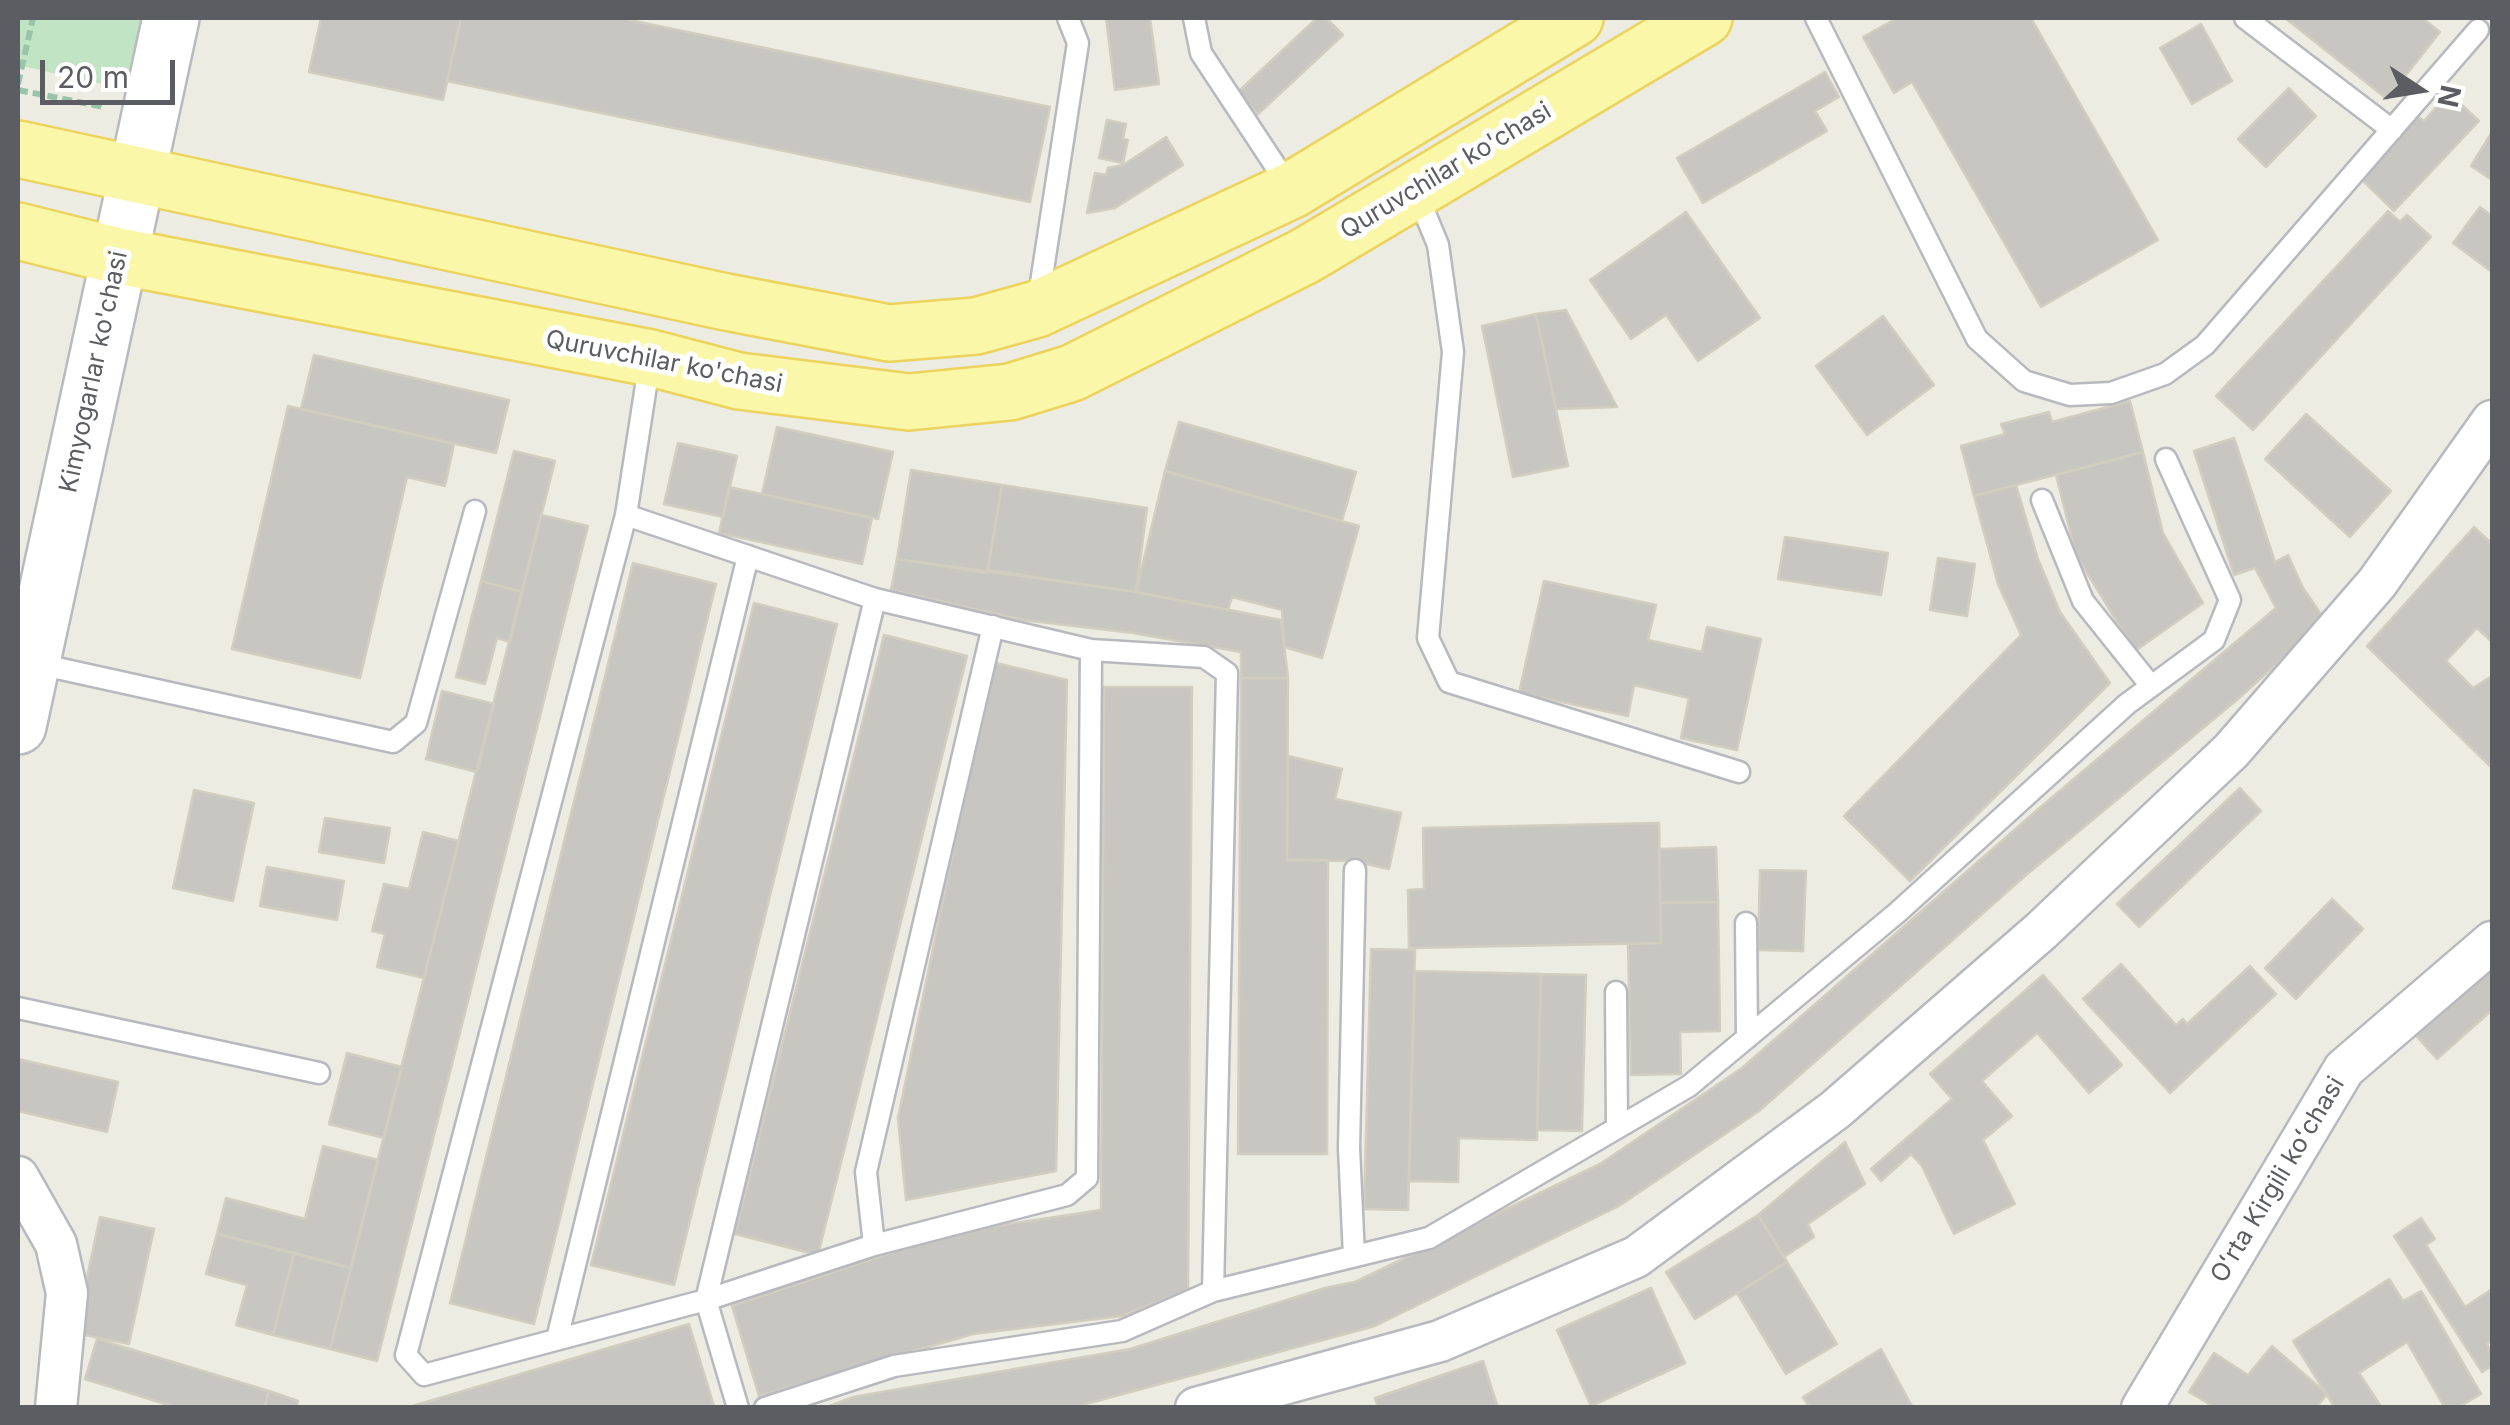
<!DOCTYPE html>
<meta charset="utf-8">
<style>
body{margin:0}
#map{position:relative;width:2510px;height:1425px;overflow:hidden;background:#edece2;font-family:Inter,sans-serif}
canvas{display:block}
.frame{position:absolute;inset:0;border:20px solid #5b5d62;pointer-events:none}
.north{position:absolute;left:2370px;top:40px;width:100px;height:100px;-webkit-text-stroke:8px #fff;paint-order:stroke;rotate:102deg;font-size:28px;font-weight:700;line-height:40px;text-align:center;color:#5b5d62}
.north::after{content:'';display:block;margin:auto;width:35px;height:45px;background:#5b5d62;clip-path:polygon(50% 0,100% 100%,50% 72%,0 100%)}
.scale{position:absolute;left:40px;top:60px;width:135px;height:45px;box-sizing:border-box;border:5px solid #5b5d62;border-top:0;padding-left:12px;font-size:30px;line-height:35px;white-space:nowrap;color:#5b5d62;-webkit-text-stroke:8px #fff;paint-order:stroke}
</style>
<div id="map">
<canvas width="2510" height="1425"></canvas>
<div class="frame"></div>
<div class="north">N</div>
<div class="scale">20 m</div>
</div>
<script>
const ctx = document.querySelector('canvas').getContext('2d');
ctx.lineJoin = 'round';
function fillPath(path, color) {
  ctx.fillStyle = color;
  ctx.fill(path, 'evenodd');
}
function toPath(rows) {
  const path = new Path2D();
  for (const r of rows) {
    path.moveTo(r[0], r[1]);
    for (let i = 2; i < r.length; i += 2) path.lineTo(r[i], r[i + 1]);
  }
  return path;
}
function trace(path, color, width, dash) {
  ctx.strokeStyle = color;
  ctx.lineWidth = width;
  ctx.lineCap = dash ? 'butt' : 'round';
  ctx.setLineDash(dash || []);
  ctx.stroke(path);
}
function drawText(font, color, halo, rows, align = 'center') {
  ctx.font = font + ' Inter,sans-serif';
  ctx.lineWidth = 10;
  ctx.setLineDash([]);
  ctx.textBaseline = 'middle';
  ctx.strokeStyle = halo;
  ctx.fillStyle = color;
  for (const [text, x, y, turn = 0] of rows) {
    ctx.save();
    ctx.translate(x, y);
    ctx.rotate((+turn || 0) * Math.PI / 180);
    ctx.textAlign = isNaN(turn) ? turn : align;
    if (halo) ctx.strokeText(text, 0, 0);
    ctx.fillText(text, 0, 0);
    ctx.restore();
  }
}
fillPath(toPath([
 [18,18,171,18,154,96,18,65]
]), '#c0e4c4');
const building = toPath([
 [321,18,461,18,443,100,309,72,321,18],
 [461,18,620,18,1050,107,1030,202,447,81,461,18],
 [1106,18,1150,18,1159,84,1115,90,1106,18],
 [1317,18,1326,18,1343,35,1258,114,1238,92,1317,18],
 [1897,18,2031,18,2158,240,2041,307,1912,82,1894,93,1863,37,1897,18],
 [2285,18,2422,18,2440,32,2387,99,2285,18],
 [2201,24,2232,81,2192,104,2160,48,2201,24],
 [1825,72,1839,97,1815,111,1827,131,1703,203,1677,158,1825,72],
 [2289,88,2316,116,2266,167,2238,139,2289,88],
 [2449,93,2479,121,2394,211,2359,177,2416,115,2424,121,2449,93],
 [1107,120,1126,124,1123,139,1128,140,1123,163,1099,158,1107,120],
 [2492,132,2492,180,2471,166,2492,132],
 [1166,137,1183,165,1115,208,1087,213,1095,173,1106,175,1108,168,1123,165,1166,137],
 [2480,207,2492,216,2492,272,2453,243,2480,207],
 [2388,211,2400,222,2407,215,2431,237,2253,430,2216,396,2388,211],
 [1686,212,1760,318,1698,361,1666,315,1631,339,1590,280,1686,212],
 [1566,310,1617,407,1556,409,1536,314,1566,310],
 [1536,314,1568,466,1513,477,1482,326,1536,314],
 [1883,316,1934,385,1867,435,1816,366,1883,316],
 [314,355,509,400,496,453,301,409,314,355],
 [2130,401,2143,452,1974,496,1961,446,2005,434,2001,424,2049,412,2052,422,2130,401],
 [288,406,454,444,445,486,407,477,360,678,232,649,288,406],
 [2306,414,2391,491,2350,537,2265,459,2306,414],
 [1179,422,1356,472,1342,521,1165,471,1179,422],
 [777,427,893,452,878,519,762,494,777,427],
 [2234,438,2275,562,2288,555,2303,588,2325,620,2238,699,2025,876,1759,1111,1619,1206,1375,1326,1071,1408,825,1408,853,1397,1130,1349,1325,1288,1355,1282,1600,1164,1742,1068,2036,811,2276,608,2255,568,2234,575,2194,451,2234,438],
 [678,443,737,456,723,517,664,504,678,443],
 [514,451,555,461,522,592,481,581,514,451],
 [2143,452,2163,533,2203,603,2135,651,2076,555,2056,475,2143,452],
 [911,470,1002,485,987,573,897,559,911,470],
 [1165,471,1359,526,1322,658,1284,647,1282,610,1232,597,1228,610,1136,592,1165,471],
 [1002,485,1147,508,1136,592,988,570,1002,485],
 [2016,485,2038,559,2060,612,2110,683,1910,881,1844,816,2021,635,1998,584,1974,496,2016,485],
 [729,487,872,518,862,564,719,533,729,487],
 [541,515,588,526,377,1361,330,1349,541,515],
 [2474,527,2492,544,2492,642,2477,628,2446,661,2473,688,2492,676,2492,764,2490,766,2367,646,2474,527],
 [1785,537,1888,553,1881,595,1778,579,1785,537],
 [1938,558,1975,564,1967,616,1930,610,1938,558],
 [897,559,1136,592,1281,620,1288,678,1241,678,1241,652,1133,633,1023,620,891,590,897,559],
 [633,563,716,584,534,1324,450,1303,633,563],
 [481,581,522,592,510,642,497,638,485,684,456,677,481,581],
 [1544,581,1656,605,1648,640,1702,652,1707,627,1761,639,1737,750,1681,738,1689,698,1634,685,1628,716,1519,693,1544,581],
 [754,603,837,624,674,1285,591,1265,754,603],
 [884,635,967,656,818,1255,735,1234,884,635],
 [992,662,1067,680,1056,1171,906,1200,898,1118,992,662],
 [1241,678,1288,678,1287,860,1328,860,1327,1154,1238,1154,1241,678],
 [1104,687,1192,687,1188,1290,1122,1316,973,1334,759,1396,732,1306,950,1233,1101,1210,1104,687],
 [442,691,494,704,477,772,426,759,442,691],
 [1288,756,1342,769,1335,799,1401,813,1389,869,1353,861,1287,860,1288,756],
 [2240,788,2261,811,2139,927,2117,904,2240,788],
 [194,790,254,803,233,901,173,888,194,790],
 [325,818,390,828,384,863,319,852,325,818],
 [1659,823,1661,943,1409,948,1408,890,1424,889,1423,828,1659,823],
 [423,832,459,841,424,978,377,967,385,934,372,931,384,884,409,889,423,832],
 [1716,847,1718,902,1660,903,1659,849,1716,847],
 [267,867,344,881,337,920,260,906,267,867],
 [1760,870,1806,871,1803,951,1758,950,1760,870],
 [2332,899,2363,929,2296,999,2265,968,2332,899],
 [1718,902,1720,1031,1680,1032,1681,1074,1631,1075,1628,944,1661,943,1660,903,1718,902],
 [1371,949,1415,950,1408,1210,1364,1209,1371,949],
 [2492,956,2492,1010,2437,1059,2410,1029,2492,956],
 [2121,964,2176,1025,2183,1019,2187,1024,2250,966,2276,994,2170,1093,2083,999,2121,964],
 [1415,971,1541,974,1537,1140,1459,1138,1458,1182,1409,1181,1415,971],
 [1541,974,1586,975,1582,1131,1537,1130,1541,974],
 [2043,975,2122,1065,2089,1093,2037,1033,1982,1081,2012,1116,1983,1140,2015,1204,1954,1234,1922,1166,1911,1154,1881,1181,1871,1169,1952,1099,1930,1074,2043,975],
 [347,1053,402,1067,384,1138,329,1124,347,1053],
 [18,1059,118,1082,107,1132,18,1111,18,1059],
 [1845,1142,1865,1184,1808,1224,1814,1237,1784,1257,1758,1215,1845,1142],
 [323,1146,378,1160,351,1268,217,1234,226,1198,305,1219,323,1146],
 [1758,1215,1787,1262,1695,1319,1666,1272,1758,1215],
 [100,1217,154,1229,129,1344,75,1333,100,1217],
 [2421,1218,2435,1239,2426,1245,2465,1307,2492,1289,2492,1340,2487,1344,2492,1353,2492,1366,2482,1372,2394,1236,2421,1218],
 [217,1234,294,1253,273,1335,236,1325,247,1285,206,1274,217,1234],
 [294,1253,351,1268,330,1349,273,1335,294,1253],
 [1787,1262,1837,1344,1786,1374,1737,1293,1787,1262],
 [2389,1279,2403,1301,2421,1291,2481,1394,2457,1408,2445,1408,2407,1342,2359,1373,2382,1408,2335,1408,2293,1341,2389,1279],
 [1651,1288,1685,1363,1591,1406,1557,1330,1651,1288],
 [689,1324,714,1406,711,1408,406,1408,689,1324],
 [97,1339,269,1391,264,1408,178,1408,85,1379,97,1339],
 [2272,1346,2327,1394,2316,1408,2216,1408,2189,1392,2214,1353,2248,1375,2272,1346],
 [1881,1349,1913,1408,1810,1408,1803,1397,1881,1349],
 [1483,1361,1498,1408,1378,1408,1375,1398,1483,1361],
 [269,1391,298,1401,296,1408,264,1408,269,1391]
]);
fillPath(building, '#c8c6c0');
trace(building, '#d1cec1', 2.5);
const lane = toPath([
 [1194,18,1201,53,1290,188],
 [1816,18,1977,339,2024,381,2070,395,2111,393,2165,374,2205,345,2478,30],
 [2245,18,2392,130],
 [1417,194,1438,245,1453,352,1428,638,1449,682,1739,772],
 [1038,302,1078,43,1068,18],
 [650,360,626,515,406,1355,424,1375,706,1300,874,1245],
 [2042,500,2083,601,2151,686],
 [626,515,875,599,1091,650,1204,657,1227,673,1213,1291],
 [993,626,866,1172,874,1245,1067,1195,1087,1178,1091,650],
 [34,663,393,742,416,723,475,511],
 [1746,923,1747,1038],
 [1616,992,1617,1127],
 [18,1008,319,1073],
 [1354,1256,1349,1148,1355,870],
 [557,1339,748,556],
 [738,1408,706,1300,875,599],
 [765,1408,894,1366,1122,1331,1213,1291,1429,1238,1689,1086,1898,912,2127,704,2214,640,2230,600,2166,459]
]);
const street = toPath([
 [18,1177,56,1244,67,1293,56,1408],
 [1196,1408,1440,1341,1636,1257,1835,1110,2041,931,2231,751,2377,583,2492,421],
 [2142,1408,2344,1069,2492,942]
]);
const secondary = toPath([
 [18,726,171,18]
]);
const primary = toPath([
 [18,149,726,302,889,333,976,326,1037,309,1292,190,1575,18],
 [18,231,118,256,651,358,739,381,909,402,1010,392,1072,373,1305,256,1704,18]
]);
trace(lane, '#b8b9be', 25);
trace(street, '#b8b9be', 45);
trace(secondary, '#b8bac0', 60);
trace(primary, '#ebd35d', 60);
trace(toPath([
 [18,84,33,18],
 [18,90,104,107]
]), '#99c4aa', 6, [10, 5]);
trace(lane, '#fff', 20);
trace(street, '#fff', 40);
trace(secondary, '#fff', 55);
trace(primary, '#fbf7a9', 55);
drawText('25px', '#5b5d62', '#fff', [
 ["Quruvchilar ko'chasi",1446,171,-31],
 ["Quruvchilar ko'chasi",664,362,11],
 ["Kimyogarlar ko'chasi",94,372,-78],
 ["Oʻrta Kirgili koʻchasi",2278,1180,-59]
]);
</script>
